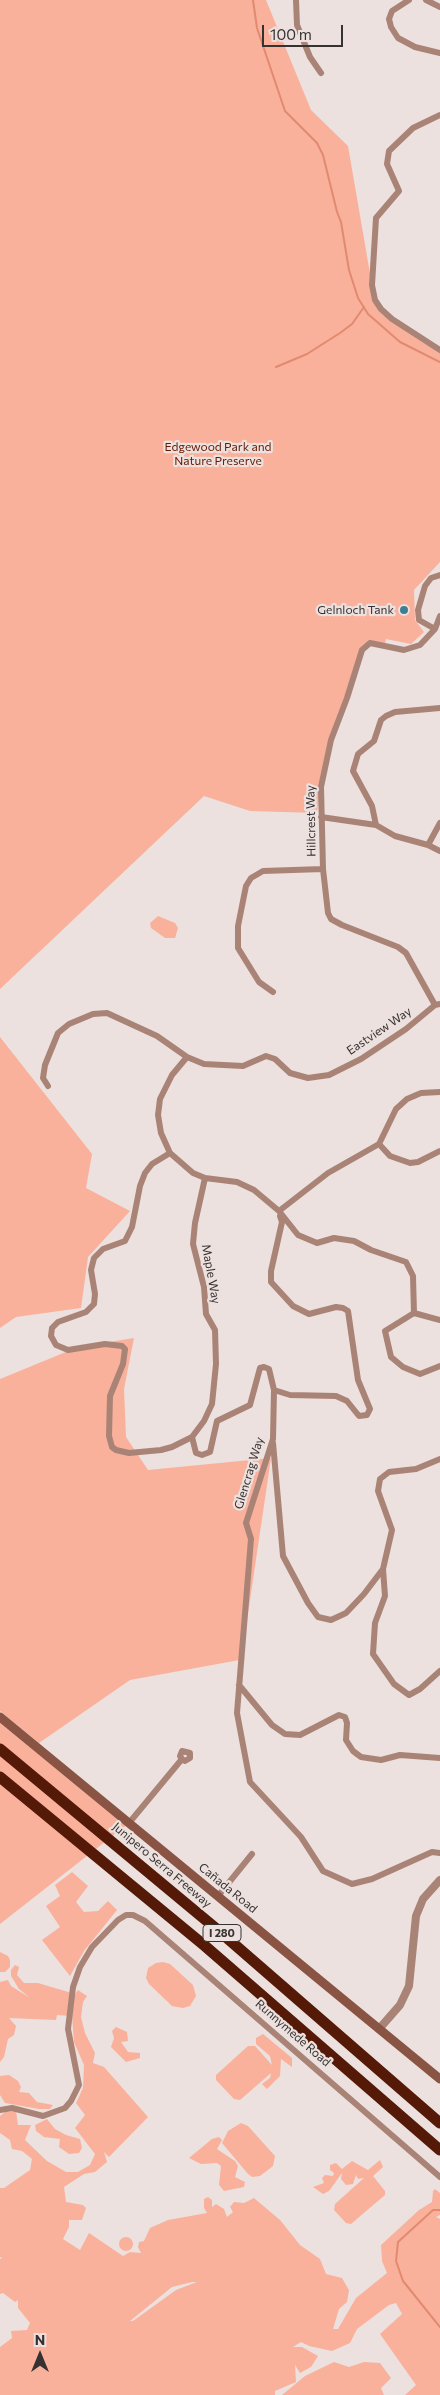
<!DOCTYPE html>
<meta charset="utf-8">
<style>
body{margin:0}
#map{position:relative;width:440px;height:2395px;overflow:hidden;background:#ece1de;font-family:Commissioner,sans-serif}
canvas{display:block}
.north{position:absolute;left:15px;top:2330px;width:50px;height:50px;-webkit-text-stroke:4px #ece1de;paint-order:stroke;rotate:0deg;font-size:14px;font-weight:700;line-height:20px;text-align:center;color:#363231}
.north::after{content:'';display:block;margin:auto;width:18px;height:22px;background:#363231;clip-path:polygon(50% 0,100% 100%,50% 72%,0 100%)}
.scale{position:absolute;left:262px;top:25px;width:81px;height:22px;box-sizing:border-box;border:2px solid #363231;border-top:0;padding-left:6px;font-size:15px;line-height:18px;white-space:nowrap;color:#363231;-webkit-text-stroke:4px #ece1de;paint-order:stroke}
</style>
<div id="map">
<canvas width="440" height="2395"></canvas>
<div class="north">N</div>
<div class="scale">100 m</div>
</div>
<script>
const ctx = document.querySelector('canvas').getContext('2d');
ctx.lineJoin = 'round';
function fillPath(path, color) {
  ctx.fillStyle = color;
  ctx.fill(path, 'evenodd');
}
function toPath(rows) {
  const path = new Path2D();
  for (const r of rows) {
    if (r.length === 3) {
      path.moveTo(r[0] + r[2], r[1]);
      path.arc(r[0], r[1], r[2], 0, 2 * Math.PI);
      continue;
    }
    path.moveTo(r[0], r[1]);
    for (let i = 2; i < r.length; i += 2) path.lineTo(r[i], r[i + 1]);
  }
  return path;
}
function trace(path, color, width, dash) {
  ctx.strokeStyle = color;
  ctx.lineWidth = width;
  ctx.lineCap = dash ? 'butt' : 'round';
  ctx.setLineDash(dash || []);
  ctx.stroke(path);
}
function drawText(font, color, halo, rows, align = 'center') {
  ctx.font = font + ' Commissioner,sans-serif';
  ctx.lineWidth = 4.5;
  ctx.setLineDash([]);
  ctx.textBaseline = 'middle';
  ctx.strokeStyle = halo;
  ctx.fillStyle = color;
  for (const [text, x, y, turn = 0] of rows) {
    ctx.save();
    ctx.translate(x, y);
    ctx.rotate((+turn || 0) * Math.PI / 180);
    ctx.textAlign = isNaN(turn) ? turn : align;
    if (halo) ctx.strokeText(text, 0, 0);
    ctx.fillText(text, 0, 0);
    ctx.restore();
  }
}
fillPath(toPath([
 [0,0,266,0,311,110,348,146,372,285,381,309,440,350,440,562,414,590,415,620,424,632,411,644,386,639,385,644,370,643,362,650,323,771,317,813,250,811,204,796,0,989],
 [158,916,175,923,178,928,175,938,165,938,151,928,150,923],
 [0,1037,92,1154,86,1188,130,1211,88,1257,81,1308,16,1317,0,1328],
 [134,1338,124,1389,126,1437,148,1470,271,1458,242,1654,245,1659,130,1680,39,1743,0,1711,0,1379,78,1347],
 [0,1717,129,1823,0,1924],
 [72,1872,88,1886,76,1902,84,1912,98,1911,108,1901,117,1910,84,1951,70,1976,42,1940,60,1927,46,1906,60,1896,55,1885],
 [0,1952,8,1956,10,1960,10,1967,5,1972,0,1972],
 [163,1962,170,1964,193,1985,196,1996,190,2006,183,2008,172,2006,149,1984,146,1978,148,1968,156,1963],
 [15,1965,19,1967,17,1975,24,1983,38,1983,75,1994,78,1990,87,1996,83,2002,81,2017,85,2033,95,2053,93,2063,104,2067,148,2117,109,2157,104,2152,107,2162,95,2172,84,2174,64,2187,66,2202,83,2205,86,2208,82,2220,69,2220,69,2227,63,2239,80,2250,89,2233,123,2256,130,2252,141,2253,138,2247,139,2242,144,2241,150,2228,168,2220,207,2213,204,2208,204,2199,208,2197,212,2200,212,2207,216,2204,224,2209,227,2217,233,2212,230,2207,234,2202,244,2203,254,2198,280,2220,300,2245,320,2259,326,2274,342,2278,349,2290,347,2302,339,2309,333,2329,338,2329,356,2298,387,2273,382,2261,381,2245,419,2210,432,2202,433,2191,435,2189,440,2193,440,2215,436,2217,440,2219,440,2395,405,2395,416,2385,380,2334,402,2314,396,2303,389,2305,357,2329,350,2343,332,2351,309,2346,301,2342,293,2347,302,2347,318,2356,311,2367,300,2373,295,2365,296,2382,275,2391,275,2395,0,2395,0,2347,12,2338,11,2331,27,2330,30,2323,18,2308,18,2300,15,2302,3,2293,0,2294,0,2259,2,2258,0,2257,0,2188,4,2188,30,2170,32,2159,22,2151,12,2149,10,2140,0,2133,0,2116,5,2112,16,2111,18,2125,31,2125,25,2140,47,2161,66,2172,78,2172,90,2165,95,2154,75,2128,85,2115,76,2103,83,2088,84,2065,74,2042,72,2016,57,2015,56,2020,9,2018,16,2026,14,2035,8,2039,4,2057,0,2062,0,1982,8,1980,11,1986,30,1998,19,1989,11,1976,11,1970],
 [192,2282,197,2282,176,2290,133,2321,130,2321,172,2287],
 [116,2027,127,2032,128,2041,121,2042,128,2052,140,2053,140,2058,126,2062,111,2047,114,2038,112,2031],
 [263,2034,292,2058,292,2067,281,2059,280,2076,267,2089,262,2084,270,2078,271,2073,240,2100,234,2099,216,2080,216,2075,248,2046,255,2046,272,2065,270,2056,256,2044,256,2038],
 [9,2075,18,2081,21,2087,19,2092,29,2093,37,2102,53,2105,50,2109,39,2109,5,2103,0,2095,0,2076],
 [47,2119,55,2129,66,2135,80,2139,82,2148,79,2153,69,2154,59,2147,60,2139,44,2137,36,2131,35,2125],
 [241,2123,248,2126,275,2156,273,2166,260,2176,252,2177,248,2174,222,2143,228,2131],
 [219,2137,222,2140,217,2149,235,2161,238,2166,235,2177,245,2182,244,2187,224,2191,219,2185,221,2166,217,2163,201,2164,189,2158,212,2139],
 [380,2160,383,2167,373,2176,385,2191,385,2195,351,2224,346,2223,334,2210,335,2204,364,2178,358,2179,356,2175,353,2184,346,2185,341,2179,342,2173,329,2191,323,2194,313,2187,324,2183,322,2178,325,2175,333,2176,334,2173,330,2170,330,2165,336,2163,342,2169,352,2161,368,2170],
 [126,2244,7],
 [334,2362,349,2367,364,2362,380,2363,391,2378,381,2388,384,2395,282,2395,305,2376]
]), '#f9b19c');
trace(toPath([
 [253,0,257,28,285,111,317,143,323,155,337,212,341,222,349,270,358,298,368,314,400,342,440,362],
 [276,367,307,354,340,333,352,324,364,307],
 [440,2210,433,2210,398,2242,396,2261,403,2281,440,2327]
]), '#e28a70', 2);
trace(toPath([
 [296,0,297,25,310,57,321,73],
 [409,0,392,11,389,19,391,27,398,38,415,47,440,53],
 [426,0,440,7],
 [440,115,413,128,389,151,387,164,399,191,376,218,372,285,375,300,381,309,392,319,440,350],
 [440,616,435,629,420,645,404,650,370,643,362,650,347,698,331,740,321,787,323,869,328,913,331,919,342,925,398,947,406,953,435,1005,440,1004],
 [435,629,419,620,418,610,425,586,431,578,440,575],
 [321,817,376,825,395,836,428,845,440,851],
 [376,825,372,806,353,771,358,754,374,741,381,720,386,716,395,712,440,708],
 [428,845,440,823],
 [273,992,259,982,238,948,238,926,246,886,251,878,263,871,323,869],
 [187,1057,172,1075,160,1099,158,1115,161,1133,170,1153,193,1173,205,1178,237,1182,254,1190,279,1211,298,1235,317,1243,334,1238,354,1241,371,1250,406,1262,413,1276,414,1313,385,1331,391,1357,403,1367,420,1374,440,1366],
 [48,1086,43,1078,45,1065,58,1033,69,1024,93,1014,107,1013,157,1036,187,1057,204,1064,243,1066,266,1056,275,1059,290,1073,308,1078,329,1075,361,1059,406,1029,435,1005],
 [440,1092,421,1093,407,1099,396,1109,379,1144,390,1156,410,1163,418,1162,440,1151],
 [170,1153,152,1164,145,1173,140,1186,132,1227,125,1241,103,1249,94,1258,91,1270,95,1294,94,1304,86,1312,58,1322,52,1328,51,1336,56,1345,68,1350,105,1344,122,1346,125,1349,123,1364,110,1396,109,1436,112,1447,116,1450,129,1453,161,1450,172,1447,192,1437],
 [205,1178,195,1223,193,1244,204,1287,206,1314,215,1330,216,1364,212,1404,204,1421,192,1437,196,1453,202,1455,210,1452,217,1421,250,1405,260,1368,264,1367,269,1369,274,1390,273,1439,246,1523,251,1539,237,1713,250,1782,301,1837,323,1871,352,1884,372,1879,432,1852,440,1853],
 [279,1211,328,1173,379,1144],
 [414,1313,440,1320],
 [274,1390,290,1395,336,1396,347,1401,359,1416,367,1415,370,1409,358,1380,348,1311,343,1308,336,1307,309,1314,293,1306,271,1282,271,1271,282,1222,280,1216],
 [273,1443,283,1556,308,1603,318,1617,331,1620,346,1613,364,1594,383,1569,392,1530,378,1491,380,1479,389,1472,416,1469,440,1459],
 [383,1569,385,1596,375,1623,373,1654,394,1684,409,1695,420,1689,440,1671],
 [239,1685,272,1725,285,1734,300,1735,339,1715,345,1717,347,1723,346,1740,353,1751,361,1757,381,1760,400,1755,440,1758],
 [129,1823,182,1759,180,1756,182,1751,190,1753,190,1758,185,1761,182,1759],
 [218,1896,252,1854],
 [0,2110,12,2108,43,2116,65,2108,71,2101,79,2085,68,2029,73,1987,80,1967,92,1947,118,1920,126,1915,133,1915,145,1921,440,2177]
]), '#aa8377', 6);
trace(toPath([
 [379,2029,400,2005,409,1986,416,1916,423,1899,440,1880]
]), '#aa8377', 8);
trace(toPath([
 [0,1717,440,2079]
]), '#8a5444', 9);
trace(toPath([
 [0,1749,219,1931,440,2123],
 [0,1777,205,1946,440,2150]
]), '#541a07', 11);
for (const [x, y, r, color] of [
 [404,610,5,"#3d7f90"]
]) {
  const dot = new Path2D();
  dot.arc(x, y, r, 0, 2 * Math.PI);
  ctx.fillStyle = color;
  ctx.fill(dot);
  trace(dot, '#ece1de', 2);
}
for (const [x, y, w] of [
 [222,1933,38]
]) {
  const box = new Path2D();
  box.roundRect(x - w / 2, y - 8.5, w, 17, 4);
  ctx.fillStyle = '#ece1de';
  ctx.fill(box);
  trace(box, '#363231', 1);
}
drawText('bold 11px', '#363231', null, [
 ["I 280",222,1933]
]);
drawText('12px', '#661800', '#ece1de', [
 ["Edgewood Park and",218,447],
 ["Nature Preserve",218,461]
]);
drawText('12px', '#363231', '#ece1de', [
 ["Gelnloch Tank",394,610]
], 'right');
drawText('12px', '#363231', '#ece1de', [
 ["Hillcrest Way",311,821,-91],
 ["Eastview Way",379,1031,-34],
 ["Maple Way",211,1274,80],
 ["Glencrag Way",249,1473,-73],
 ["Junipero Serra Freeway",162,1865,40],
 ["Cañada Road",228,1888,39],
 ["Runnymede Road",293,2033,41]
]);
</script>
